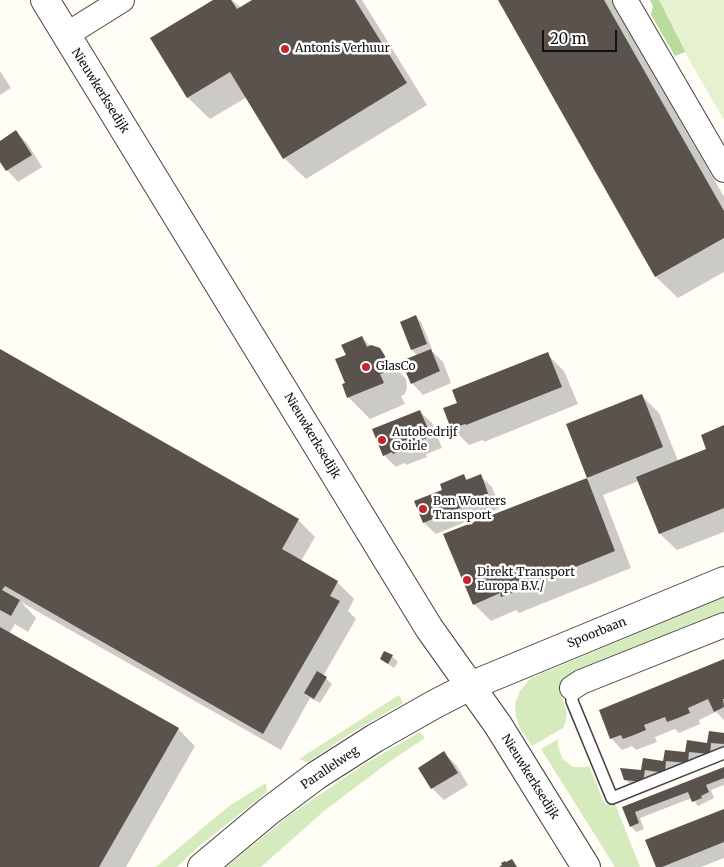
<!DOCTYPE html>
<style>
body{margin:0}
#map{position:relative;width:724px;height:867px;overflow:hidden;background:#fffdf5;font-family:Merriweather,serif}
canvas{display:block}
.scale{position:absolute;left:542px;top:30px;width:75px;height:22px;box-sizing:border-box;border:2px solid #111;border-top:0;padding-left:6px;font-size:15px;line-height:18px;white-space:nowrap;color:#111;-webkit-text-stroke:4px #fff;paint-order:stroke}
</style>
<div id="map">
<canvas width="724" height="867"></canvas>
<div class="scale">20 m</div>
</div>
<script>
const ctx = document.querySelector('canvas').getContext('2d');
ctx.lineJoin = 'round';
function fillPath(path, color) {
  ctx.fillStyle = color;
  ctx.fill(path, 'evenodd');
}
function toPath(rows) {
  const path = new Path2D();
  for (const r of rows) {
    path.moveTo(r[0], r[1]);
    for (let i = 2; i < r.length; i += 2) path.lineTo(r[i], r[i + 1]);
  }
  return path;
}
function trace(path, color, width, dash) {
  ctx.strokeStyle = color;
  ctx.lineWidth = width;
  ctx.lineCap = dash ? 'butt' : 'round';
  ctx.setLineDash(dash || []);
  ctx.stroke(path);
}
function drawText(font, color, halo, rows, align = 'center') {
  ctx.font = font + ' Merriweather,serif';
  ctx.lineWidth = 5;
  ctx.setLineDash([]);
  ctx.textBaseline = 'middle';
  ctx.strokeStyle = halo;
  ctx.fillStyle = color;
  for (const [text, x, y, turn = 0] of rows) {
    ctx.save();
    ctx.translate(x, y);
    ctx.rotate((+turn || 0) * Math.PI / 180);
    ctx.textAlign = isNaN(turn) ? turn : align;
    if (halo) ctx.strokeText(text, 0, 0);
    ctx.fillText(text, 0, 0);
    ctx.restore();
  }
}
fillPath(toPath([
 [724,597,724,618,563,683,559,689,567,713,565,724,563,728,532,746,519,727,516,717,515,704,520,691,531,678],
 [399,695,403,703,353,732,308,762,299,759],
 [420,732,425,738,389,762,324,811,261,867,226,867,290,815,365,764],
 [558,739,558,746,562,758,573,767,585,767,589,766,605,805,614,801,640,867,615,867,541,749],
 [266,783,267,792,198,847,177,867,156,867,229,806]
]), '#d5ebbd');
fillPath(toPath([
 [650,0,724,0,724,37,675,56,651,15,653,6]
]), '#b9dc9c');
fillPath(toPath([
 [659,0,724,0,724,120,692,65]
]), '#e6f2cf');
fillPath(toPath([
 [215,0,232,0,241,8,254,0,362,0,427,105,306,179,284,158,247,97,210,119,188,98,152,38],
 [499,0,612,0,724,197,724,272,678,298,656,277],
 [0,71,11,88,0,95],
 [16,132,27,143,42,167,18,182,7,170,0,160,0,142],
 [416,317,421,322,432,349,431,350,443,362,451,383,423,395,412,383,418,356,412,350],
 [362,337,371,347,379,350,406,379,407,387,405,394,401,396,405,404,370,419,348,397,347,356],
 [0,350,298,520,315,537,301,561,337,582,354,599,348,611,356,619,323,676,332,684,320,703,310,698,281,750,21,602,36,618,28,632,15,624,9,634,178,729,195,746,126,867,0,867],
 [547,354,564,371,578,404,484,442,483,440,469,445,452,428],
 [642,396,659,413,678,461,708,449,724,427,724,532,677,550,660,534,639,481,603,495,631,568,519,613,516,610,491,621,474,604,445,535,589,479,568,425],
 [420,412,432,423,442,448,426,454,427,457,406,465,404,463,396,467,384,455],
 [464,476,468,480,480,476,492,487,500,508,436,534,424,523,415,501,443,490],
 [392,656,398,662,394,668,381,659],
 [724,661,724,720,716,712,699,720,700,724,679,733,675,729,655,737,657,742,636,750,632,746,622,750,611,738],
 [724,734,724,749,716,748,715,759,694,757,693,768,672,766,670,777,650,775,648,787,631,785,625,779,642,771,644,760,665,762,666,751,687,753,688,742,709,744],
 [444,753,456,765,468,785,444,800,432,788],
 [724,768,724,785,711,790,714,798,698,806,692,798,640,818,644,829,636,832,631,826,624,808],
 [724,810,724,858,701,867,658,867]
]), '#0003');
fillPath(toPath([
 [213,0,231,0,237,9,252,0,355,0,407,83,283,159,230,72,187,98,150,38],
 [498,0,604,0,724,211,724,238,655,277],
 [16,130,32,155,6,171,0,162,0,141],
 [416,315,427,344,411,350,400,322],
 [362,336,367,347,371,345,380,348,385,356,386,364,383,373,380,374,384,383,347,398,342,384,345,383,335,359,346,355,341,345],
 [0,349,299,519,282,549,338,581,330,596,340,601,263,734,5,586,2,590,20,600,11,616,0,610],
 [431,349,440,371,411,384,401,361],
 [548,352,562,387,466,425,465,424,451,429,443,408,457,403,452,390],
 [642,394,663,447,587,478,566,424],
 [420,410,431,436,415,443,416,445,393,454,392,452,383,456,372,429],
 [724,425,724,508,659,534,636,477,706,449,701,435],
 [464,474,466,480,481,474,489,496,423,523,414,501,442,490,440,484],
 [587,478,615,551,501,597,500,593,473,605,443,534],
 [0,627,179,728,99,867,0,867],
 [384,651,393,655,388,664,380,659],
 [724,659,724,699,723,699,724,707,714,712,708,699,688,708,690,713,678,718,667,722,665,717,644,725,646,730,634,735,623,739,621,735,610,739,599,710],
 [317,671,327,677,314,699,304,693],
 [709,731,724,733,724,744,711,743,710,754,689,752,688,763,666,761,665,773,645,770,643,782,624,780,620,768,641,770,643,758,663,761,665,750,685,752,687,740,707,743],
 [444,751,458,773,431,789,418,768],
 [724,767,724,778,706,785,709,792,701,796,702,798,692,802,688,792,635,812,639,823,630,827,622,807],
 [724,809,724,842,662,867,656,867,645,840],
 [512,859,517,867,499,867,502,865,501,863,505,861,506,862]
]), '#5a524d');
const service = toPath([
 [572,688,572,701,612,798,724,753]
]);
const minor = toPath([
 [625,0,724,170],
 [66,35,122,0],
 [572,688,581,682,724,625]
]);
const tertiary = toPath([
 [45,0,429,628,498,725,586,867],
 [202,867,269,811,317,775,375,738,435,704,470,686,724,581]
]);
trace(service, '#444', 14);
trace(minor, '#444', 26);
trace(tertiary, '#444', 30);
trace(service, '#fff', 11);
trace(minor, '#fff', 24);
trace(tertiary, '#fff', 28);
for (const [x, y, r, color] of [
 [285,49,5,"#c4262e"],
 [366,367,5,"#c4262e"],
 [382,440,5,"#c4262e"],
 [423,509,5,"#c4262e"],
 [467,580,5,"#c4262e"]
]) {
  const dot = new Path2D();
  dot.arc(x, y, r, 0, 2 * Math.PI);
  ctx.fillStyle = color;
  ctx.fill(dot);
  trace(dot, '#fff', 2);
}
drawText('12px', '#111', '#fff', [
 ["Antonis Verhuur",295,49],
 ["GlasCo",376,367],
 ["Autobedrijf",392,433],
 ["Goirle",392,447],
 ["Ben Wouters",433,502],
 ["Transport",433,516],
 ["Direkt Transport",477,573],
 ["Europa B.V./",477,587]
], 'left');
drawText('12px', '#111', '#fff', [
 ["Nieuwkerksedijk",100,91,58],
 ["Nieuwkerksedijk",312,436,59],
 ["Spoorbaan",597,633,-22],
 ["Parallelweg",330,768,-34],
 ["Nieuwkerksedijk",530,777,58]
]);
</script>
